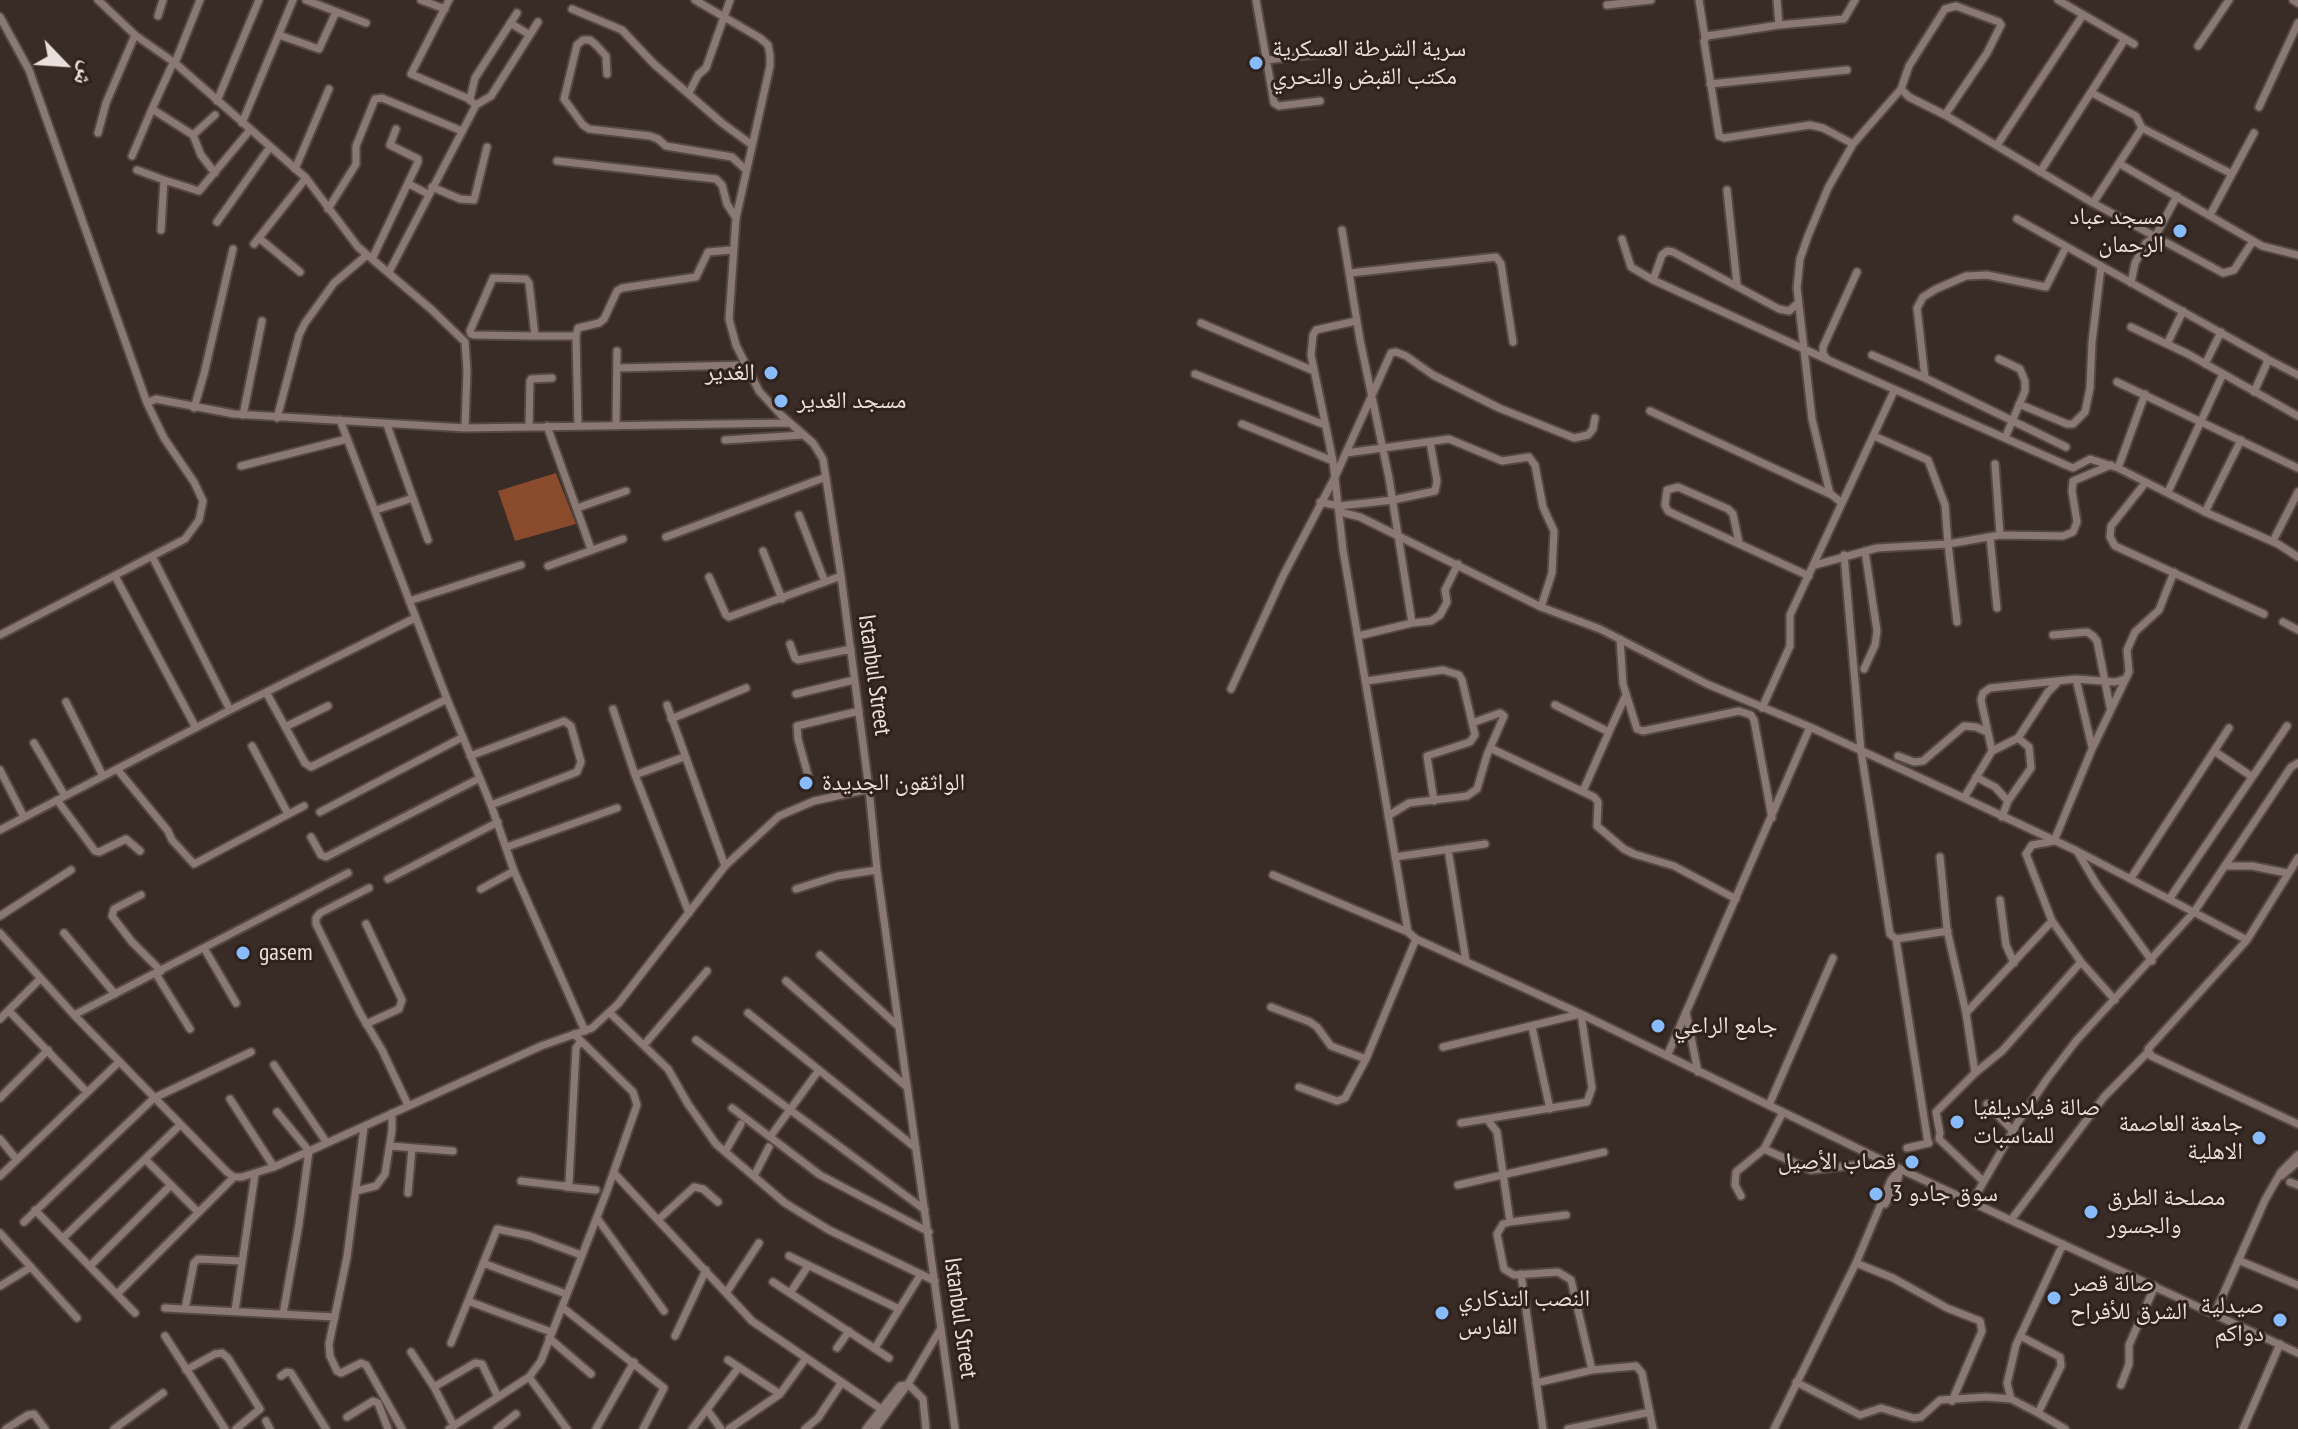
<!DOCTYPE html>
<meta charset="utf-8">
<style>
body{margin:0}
#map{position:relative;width:2298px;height:1429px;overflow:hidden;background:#392b25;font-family:"PT Sans Narrow","Noto Naskh Arabic",sans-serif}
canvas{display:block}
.north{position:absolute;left:24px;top:24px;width:80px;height:80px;-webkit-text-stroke:6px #2f211b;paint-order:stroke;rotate:115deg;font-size:22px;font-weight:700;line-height:32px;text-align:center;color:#e9dfdb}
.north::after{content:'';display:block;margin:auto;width:28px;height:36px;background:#e9dfdb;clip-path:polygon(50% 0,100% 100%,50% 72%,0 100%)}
</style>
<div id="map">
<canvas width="2298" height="1429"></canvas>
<div class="north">ش</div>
</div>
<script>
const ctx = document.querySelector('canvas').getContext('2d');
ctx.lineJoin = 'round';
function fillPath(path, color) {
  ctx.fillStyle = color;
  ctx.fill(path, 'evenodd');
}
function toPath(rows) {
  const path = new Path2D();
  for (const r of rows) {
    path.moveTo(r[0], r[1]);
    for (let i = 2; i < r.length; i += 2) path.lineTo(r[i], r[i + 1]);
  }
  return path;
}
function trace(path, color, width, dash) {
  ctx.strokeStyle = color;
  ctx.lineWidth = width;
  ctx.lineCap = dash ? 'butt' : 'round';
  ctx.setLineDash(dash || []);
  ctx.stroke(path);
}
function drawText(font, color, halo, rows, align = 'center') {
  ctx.font = font + ' "PT Sans Narrow","Noto Naskh Arabic",sans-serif';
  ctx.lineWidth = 6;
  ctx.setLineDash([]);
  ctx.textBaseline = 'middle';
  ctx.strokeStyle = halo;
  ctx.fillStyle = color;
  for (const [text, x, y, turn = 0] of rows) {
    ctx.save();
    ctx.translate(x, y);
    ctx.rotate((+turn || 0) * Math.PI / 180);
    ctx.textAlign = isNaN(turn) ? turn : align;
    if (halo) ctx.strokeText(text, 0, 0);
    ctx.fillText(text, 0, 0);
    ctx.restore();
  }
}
fillPath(toPath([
 [556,473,576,524,515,541,498,491]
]), '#8a4b2d');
const minor = toPath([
 [98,0,135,35,175,63,306,178,358,247,432,310,465,342,467,370,465,428],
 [306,0,366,23],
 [421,0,445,9],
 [449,0,411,74,467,98,476,105],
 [695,0,760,38,768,45,770,55,770,66,736,218,729,319,736,345,759,391,781,415,813,443,823,459,841,576,869,789,877,870,955,1429],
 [1256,0,1274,103,1279,106,1320,101],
 [1699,0,1705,38],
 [1777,0,1779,25,1707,36,1704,41,1719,136,1724,138,1810,125,1823,128,1853,144,1828,188,1808,236,1800,259,1797,288,1812,419,1830,494],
 [2058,0,2134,44],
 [2293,0,2298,3],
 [1607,5,1651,0],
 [572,9,622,30,654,64,722,123,752,145],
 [158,16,163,0],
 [0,17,29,70,147,403,164,438,194,482,203,501,199,520,185,539,0,635],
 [510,23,530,35],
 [1779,25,1844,19,1855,0],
 [279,35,319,49,336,12],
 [2198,46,2229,0],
 [1267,60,1333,52],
 [173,63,152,109,193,135,201,155,215,173],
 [175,63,200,0],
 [607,74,606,56,596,45,590,40,583,40,577,45,564,99,583,125,589,129,650,136,658,139,666,146,732,157,745,169],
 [1710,84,1847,70],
 [689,93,698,75,706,68,730,0],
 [470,99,475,78,517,13],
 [217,101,259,0],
 [2259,107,2298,23],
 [1945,115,1987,53,2001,25,1999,22,1956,6,1945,9,1909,66,1901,89,1909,97,1945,115,2093,203,2142,128,2136,116,2092,93],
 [242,123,293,0],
 [2142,128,2232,174,2254,133],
 [98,133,106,103,135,35],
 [193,135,215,115],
 [1853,144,1901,89],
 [1997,145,2083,15],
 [132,156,152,109],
 [557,161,716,179,722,185,727,204,736,218],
 [2120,164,2262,246,2298,255],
 [295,169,329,89],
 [137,170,164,180],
 [2040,172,2125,39],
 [409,184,428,194],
 [432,187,460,199,474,200,487,147],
 [1727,190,1737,285],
 [2093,203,2223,273,2234,270,2253,241],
 [328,209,356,164,356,146,375,99,382,98,462,131],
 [2210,215,2232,174],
 [2017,219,2266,358,2267,363,2254,392],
 [217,222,270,147],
 [161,230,164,180,199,191,250,130],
 [1342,230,1360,340,1389,478,1412,623,1358,636],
 [259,238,300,272],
 [1622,239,1631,267,1653,280,1826,359],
 [254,244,306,178],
 [372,259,418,162,418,159,390,145,396,129],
 [389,272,476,105,491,96,538,22],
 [1857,272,1823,347,1823,354,1828,360,2068,466,2073,468,2090,459,2118,468,2205,512,2278,544,2298,557],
 [1350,273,1496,257,1501,264,1513,342],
 [1653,280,1662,255,1667,251,1673,252,1779,309,1789,311,1797,304],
 [2131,283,2135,263,2146,243,2155,237,2177,196],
 [1356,321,1316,330,1313,335,1311,355,1333,461,1343,550,1408,932],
 [1201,323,1314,371],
 [2131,327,2188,354,2298,416],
 [535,336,529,283,526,279,493,278,470,331,471,334,474,335,535,336,576,336],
 [2167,344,2183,311],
 [1872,355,1925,378,1917,308,1923,297,1936,289,1966,276,1987,275,2046,287,2066,247],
 [1999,359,2020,369,2025,381,2025,391,2005,438],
 [2267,359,2298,375],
 [2205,364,2221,332],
 [617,368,746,365],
 [1195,374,1325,425],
 [1925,378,2066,447],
 [2117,382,2298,468],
 [147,403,156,399,234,414,465,428,789,423],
 [2019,404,2067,424,2073,424,2085,412,2090,388,2092,342,2101,267],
 [194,408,204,374,233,249],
 [1650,411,1832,495,1842,503],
 [243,415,262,321],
 [277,418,299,335,305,323,334,283,367,255],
 [340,420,447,699,491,805,514,871,585,1031],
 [1242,424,1333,461],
 [387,425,428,540],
 [547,426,591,549],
 [578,426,576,336,578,328,599,323,604,319,617,291,622,288,696,277,708,252,732,250],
 [616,426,617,351],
 [529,427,530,381,531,379,552,378],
 [725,440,802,435],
 [1346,453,1449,439,1502,461,1529,457,1535,465,1543,507,1554,531,1552,573,1541,607],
 [1995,464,2000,535],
 [241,466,347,439],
 [2118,468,2145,394],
 [2146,482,2111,526,2110,537,2115,546,2264,614],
 [2168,492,2222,376],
 [1320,502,1339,506,1393,500,1435,491,1437,481,1430,442],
 [577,508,626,491],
 [376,510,413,498],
 [1340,512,1360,517,1541,607,1600,629,1707,684,1810,727,1964,798,2077,851,2247,940],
 [2205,512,2241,440],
 [799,515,825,582],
 [666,537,826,477],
 [1990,537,1997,608],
 [2273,541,2298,492],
 [1739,543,1733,514,1728,509,1678,487,1667,490,1665,505,1668,511,1676,515,1809,576],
 [763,551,782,599],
 [1844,555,1861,751,1890,934,1896,939,1948,931],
 [152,556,230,710],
 [1815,565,1877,548,1948,544,1945,505,1928,460,1874,436],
 [548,566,623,539],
 [115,576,196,728],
 [709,577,726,615,729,617,841,576],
 [409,601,521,565],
 [1957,622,1948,544,2000,535,2063,536,2073,532,2077,522,2072,491,2073,481,2111,465],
 [2283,622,2298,630],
 [1412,623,1431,621,1440,615,1447,602,1445,590,1458,564],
 [2053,635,2087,632,2093,636,2097,641,2110,707],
 [1620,639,1623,684,1637,729,1643,731,1739,711,1751,715,1754,720,1772,818],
 [790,644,795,658,798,660,851,649],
 [1864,669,1875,645,1877,631,1865,551],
 [2076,679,2092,747],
 [1366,681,1443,670,1459,675,1462,680,1475,735,1470,742,1427,756,1434,801],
 [1231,689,1283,576,1335,477,1391,353,1396,352,1406,356,1433,375,1499,408,1574,438,1588,435,1593,429,1595,418],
 [266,692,305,763,311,767,447,699],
 [796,694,854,680],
 [66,702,103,776],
 [667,705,725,866],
 [1555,705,1609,732,1583,791],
 [1762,708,1790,646,1790,615,1894,391],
 [613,709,635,775,689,913],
 [671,719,746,688],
 [285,727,328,706],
 [1609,732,1626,695],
 [34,743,65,796],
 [252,746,288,814],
 [1490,748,1594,797,1598,802,1597,826,1624,849,1634,854,1674,866,1736,899],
 [1992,751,1981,700,1983,693,1990,688,2076,679,2115,682,2125,679],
 [2214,751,2251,776],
 [470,756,564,721,571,726,581,762,577,772,491,805],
 [1898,756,1914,762,1923,761,1964,726,1976,727,1987,732],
 [117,769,168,831,172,840,194,864,304,806],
 [0,770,24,817],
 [635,775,684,757],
 [808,775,798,739,797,726,859,711],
 [1976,777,1995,787,2008,801],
 [1964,798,1992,751,2018,738,2048,692,2059,681],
 [57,800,95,851,99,852,126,839,140,851],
 [320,812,463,737],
 [1388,816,1409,803,1467,796,1477,789,1487,755,1504,716,1500,713,1472,723],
 [2002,817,2008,801,2031,768,2029,747,2018,738],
 [0,830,230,710,415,618],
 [311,837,321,855,326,857,480,778],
 [507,847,617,808],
 [1448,849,1466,961],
 [2078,853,2097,885,2152,961],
 [1395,857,1485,844],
 [1940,857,1947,930,1966,1013,1975,1073],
 [2298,858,2247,940,2148,1049,2151,1056,2298,1124],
 [2225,866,2252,866,2287,873],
 [1273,875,1408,932,1416,939,1581,1014,1900,1169,2298,1353],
 [2131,878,2229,728],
 [388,879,498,822],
 [369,888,320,913,316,918,316,924,360,1013,382,1050,408,1105],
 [481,889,514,871],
 [796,889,837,876,877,870],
 [141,895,114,909,112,916,132,942,161,971],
 [2170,898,2287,726],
 [2000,900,2006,945,2014,963],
 [0,916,71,870],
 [366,924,402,1000,399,1009,366,1024],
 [0,933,74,1015,227,1172,234,1177,242,1177,274,1167,541,1046,592,1028,618,1004,725,866,779,816,814,801,869,789],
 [64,933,115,994],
 [1896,939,1928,1143],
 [204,948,236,1003],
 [820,955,898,1026],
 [156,974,190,1029],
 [786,981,907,1087],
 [2115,1000,2081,962,2052,921,2026,854,2032,845,2054,841,2092,749,2129,672,2127,650,2135,632,2159,610,2174,572],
 [1271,1007,1310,1022,1317,1027,1331,1046,1366,1059],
 [9,1011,87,1092],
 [1686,1012,1698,1072],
 [610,1013,668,1069,688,1104,716,1144,785,1203,829,1230,935,1281],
 [748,1013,916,1148],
 [1966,1013,2052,921],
 [74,1015,348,873],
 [0,1019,40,979],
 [1532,1027,1550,1109],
 [696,1040,925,1210],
 [644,1045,707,971],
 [1443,1047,1580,1014],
 [1667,1056,1810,727],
 [274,1065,327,1143],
 [1299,1087,1337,1101,1345,1098,1366,1059,1416,939],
 [0,1098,48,1050],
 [230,1099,274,1167],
 [1987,1104,2013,1131],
 [1769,1105,1833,958],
 [732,1108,820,1175,929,1232],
 [277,1112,309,1151,299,1224,283,1314],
 [1487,1119,1497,1132,1510,1222,1566,1215],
 [1461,1123,1587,1102,1592,1088,1581,1014],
 [180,1125,145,1159,198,1212],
 [364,1127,347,1257,329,1344,330,1356,337,1371,341,1373,361,1363,366,1365,402,1429],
 [770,1137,819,1070],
 [0,1139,17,1160],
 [390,1146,453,1151],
 [1907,1148,1929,1143],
 [1764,1149,1811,1170,1856,1165],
 [725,1152,741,1124],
 [614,1173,726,1293,759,1243],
 [0,1176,119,1062],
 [754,1176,769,1147],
 [2281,1176,2298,1162],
 [521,1181,563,1186,569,1184,576,1048,581,1041],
 [1983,1181,1939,1139,1940,1133,1936,1112,1975,1073,2002,1051,2081,962],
 [2290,1182,2298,1185],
 [1458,1185,1604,1152],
 [566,1187,596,1190],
 [356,1191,376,1186,385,1174,392,1130,392,1113],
 [408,1193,412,1148],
 [1741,1196,1735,1185,1736,1172,1764,1149,1783,1112],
 [1972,1202,2018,1122,2047,1079,2076,1041,2194,912,2291,767,2298,763],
 [1885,1204,1897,1183,1900,1169],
 [35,1210,135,1313],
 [597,1218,664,1311],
 [658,1220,694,1187,703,1189,718,1202],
 [2011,1220,2104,1097,2148,1052],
 [24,1222,154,1098,251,1052],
 [1510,1222,1503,1224,1497,1234,1504,1269,1514,1275,1558,1272,1571,1280,1592,1370],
 [0,1233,77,1318],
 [63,1238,145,1159],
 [789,1256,899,1309],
 [2238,1260,2298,1285],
 [483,1263,566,1294],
 [1856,1263,1893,1278,1947,1308,1980,1321,1982,1331,1952,1401],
 [90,1266,171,1185],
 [1521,1274,1543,1429],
 [773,1282,889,1358],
 [0,1286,31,1267],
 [726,1293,752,1321,887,1413],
 [790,1293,808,1266],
 [117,1294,234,1177],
 [468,1301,551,1332],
 [562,1307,664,1388,643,1429],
 [165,1308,335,1317],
 [185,1309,194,1263,198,1259,241,1261],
 [235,1311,255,1174],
 [2215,1313,2265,1200,2281,1172,2298,1155],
 [165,1336,225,1429],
 [675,1336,706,1270],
 [2020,1336,2060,1357,2061,1366,2038,1413,2065,1429],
 [549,1338,591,1374],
 [451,1343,497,1229,530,1236,581,1255],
 [837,1348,849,1331],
 [875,1348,921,1274],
 [411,1352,434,1387,454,1426],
 [728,1360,780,1394],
 [186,1370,215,1354,222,1353,228,1358,260,1409,236,1429],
 [281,1376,287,1372,291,1373,326,1429],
 [529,1377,567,1429],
 [1796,1382,1860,1415,1881,1408,1914,1418,1921,1417,1940,1400,1986,1397,2011,1399],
 [1536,1383,1592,1370,1636,1366,1642,1373,1653,1429],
 [908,1384,923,1399,926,1429],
 [2121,1385,2129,1364,2129,1345,2155,1286],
 [434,1387,475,1363,482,1364,498,1397],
 [708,1411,721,1429],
 [2038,1413,2011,1399,2007,1383,2009,1375,2016,1345,2063,1244],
 [347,1417,373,1401,378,1403,388,1429],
 [266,1421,270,1429],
 [6,1429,28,1415,34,1414,45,1429],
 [114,1429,163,1393],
 [449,1429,529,1377,541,1361,607,1191,637,1105,633,1092,574,1034],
 [497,1429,516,1414],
 [596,1429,634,1362],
 [692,1429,739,1367],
 [729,1429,780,1394,806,1358],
 [805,1429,818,1418,842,1382],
 [866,1429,900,1386,906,1385],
 [875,1429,908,1384,941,1328],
 [1568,1429,1650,1412],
 [1774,1429,1856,1263,1891,1180,1900,1169],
 [2243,1429,2280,1344]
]);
trace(minor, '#544843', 11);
trace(minor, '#8a7972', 7);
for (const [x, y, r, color] of [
 [1256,63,8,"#88bbfc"],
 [2180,231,8,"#88bbfc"],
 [771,373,8,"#88bbfc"],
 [781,401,8,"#88bbfc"],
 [806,783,8,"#88bbfc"],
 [243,953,8,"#88bbfc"],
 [1658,1026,8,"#88bbfc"],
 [1957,1122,8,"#88bbfc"],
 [2259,1138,8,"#88bbfc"],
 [1912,1162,8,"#88bbfc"],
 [1876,1194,8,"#88bbfc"],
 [2091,1212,8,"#88bbfc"],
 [2054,1298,8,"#88bbfc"],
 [1442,1313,8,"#88bbfc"],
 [2280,1320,8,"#88bbfc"]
]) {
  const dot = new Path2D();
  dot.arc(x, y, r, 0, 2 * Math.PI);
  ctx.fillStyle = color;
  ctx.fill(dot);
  trace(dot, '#2f211b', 3);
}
drawText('24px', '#e9dfdb', '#2f211b', [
 ["سرية الشرطة العسكرية",1272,49],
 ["مكتب القبض والتحري",1272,77],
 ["مسجد عباد",2164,217,"right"],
 ["الرحمان",2164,245,"right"],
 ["الغدير",755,373,"right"],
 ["مسجد الغدير",797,401],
 ["الواثقون الجديدة",822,783],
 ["gasem",259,953],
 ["جامع الراعي",1674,1026],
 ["صالة فيلاديلفيا",1973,1108],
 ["للمناسبات",1973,1136],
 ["جامعة العاصمة",2243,1124,"right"],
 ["الاهلية",2243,1152,"right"],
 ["قصاب الأصيل",1896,1162,"right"],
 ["سوق جادو 3",1892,1194],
 ["مصلحة الطرق",2107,1198],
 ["والجسور",2107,1226],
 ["صالة قصر",2070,1284],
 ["الشرق للأفراح",2070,1312],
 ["النصب التذكاري",1458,1299],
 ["الفارس",1458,1327],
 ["صيدلية",2264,1306,"right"],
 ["دواكم",2264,1334,"right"]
], 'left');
drawText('24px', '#e9dfdb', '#2f211b', [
 ["Istanbul Street",874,675,82],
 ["Istanbul Street",960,1318,82]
]);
</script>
